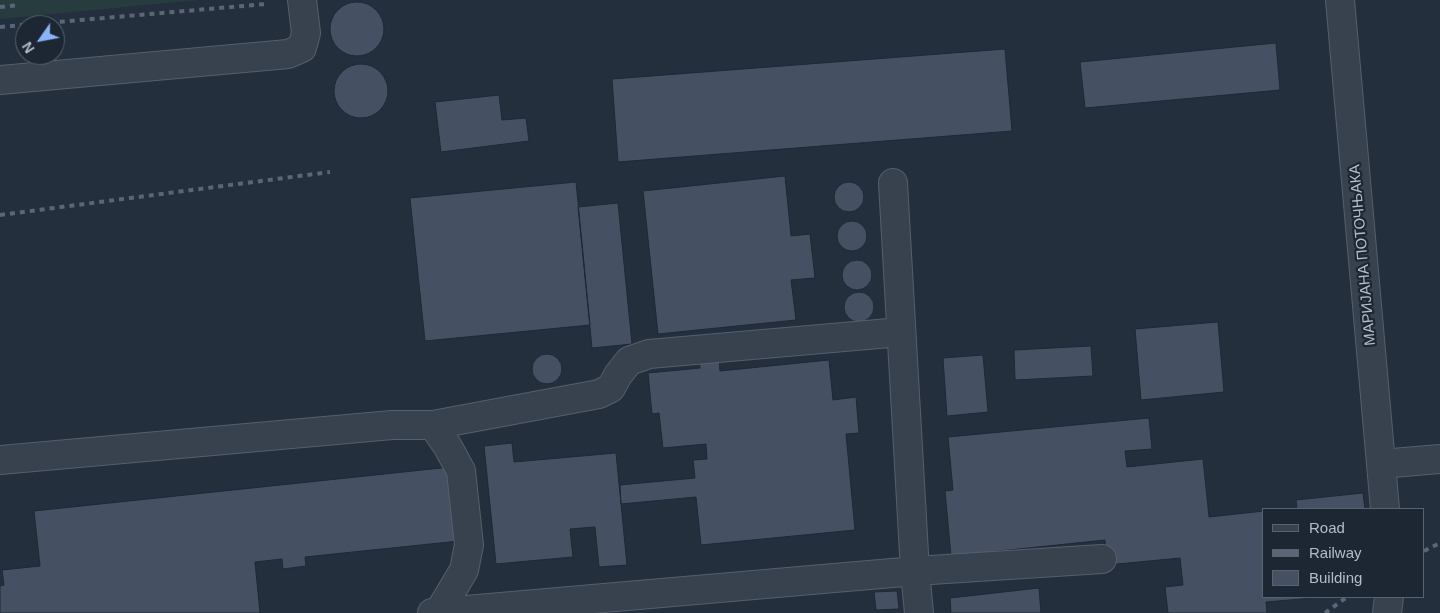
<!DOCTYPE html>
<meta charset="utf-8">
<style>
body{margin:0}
#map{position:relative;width:1440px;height:613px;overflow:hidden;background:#242f3e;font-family:Helvetica,sans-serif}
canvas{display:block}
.legend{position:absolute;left:1262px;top:508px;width:162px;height:90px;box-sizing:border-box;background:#1d2633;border:1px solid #59626f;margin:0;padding:6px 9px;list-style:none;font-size:15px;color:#b4bcc9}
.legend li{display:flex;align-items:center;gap:10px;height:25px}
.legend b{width:25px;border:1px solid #59626f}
.north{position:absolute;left:15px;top:15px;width:50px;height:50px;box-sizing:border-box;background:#1d2633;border:1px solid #59626f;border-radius:50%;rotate:237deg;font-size:14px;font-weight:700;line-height:20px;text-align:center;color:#b4bcc9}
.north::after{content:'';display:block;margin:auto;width:18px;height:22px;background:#8ab4f8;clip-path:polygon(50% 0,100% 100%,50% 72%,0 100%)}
</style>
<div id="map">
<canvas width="1440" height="613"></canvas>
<ul class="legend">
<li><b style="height:6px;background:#38414e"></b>Road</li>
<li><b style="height:6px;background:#5a6575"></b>Railway</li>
<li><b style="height:14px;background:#455162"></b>Building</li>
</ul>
<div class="north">N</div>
</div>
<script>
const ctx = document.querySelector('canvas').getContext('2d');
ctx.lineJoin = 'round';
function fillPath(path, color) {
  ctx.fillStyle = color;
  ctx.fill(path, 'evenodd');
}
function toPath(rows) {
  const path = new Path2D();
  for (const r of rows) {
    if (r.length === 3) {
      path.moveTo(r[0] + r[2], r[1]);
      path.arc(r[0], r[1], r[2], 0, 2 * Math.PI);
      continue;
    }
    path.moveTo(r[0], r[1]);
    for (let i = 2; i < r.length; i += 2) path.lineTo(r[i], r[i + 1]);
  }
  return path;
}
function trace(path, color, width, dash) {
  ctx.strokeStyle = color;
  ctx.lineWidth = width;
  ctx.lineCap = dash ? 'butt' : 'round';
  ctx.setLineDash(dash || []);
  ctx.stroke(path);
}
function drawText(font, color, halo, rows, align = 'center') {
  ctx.font = font + ' Helvetica,sans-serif';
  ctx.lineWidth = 4.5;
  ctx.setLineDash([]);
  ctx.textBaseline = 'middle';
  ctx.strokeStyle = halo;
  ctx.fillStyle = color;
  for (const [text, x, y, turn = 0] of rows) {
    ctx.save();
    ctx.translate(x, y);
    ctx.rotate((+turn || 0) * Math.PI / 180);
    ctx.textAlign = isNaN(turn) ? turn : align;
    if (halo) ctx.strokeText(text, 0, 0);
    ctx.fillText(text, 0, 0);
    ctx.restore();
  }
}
fillPath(toPath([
 [0,0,198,0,0,19]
]), '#263c3f');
const building = toPath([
 [357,29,27],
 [1276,43,1280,90,1085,108,1080,62,1276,43],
 [1005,49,1012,131,618,162,612,79,1005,49],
 [361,91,27],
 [499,95,502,120,526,118,529,141,441,152,435,102,499,95],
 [785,176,791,236,810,234,815,278,791,280,796,320,658,334,643,191,785,176],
 [576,182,590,325,425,341,410,198,576,182],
 [849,197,15],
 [618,203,632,344,592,348,578,207,618,203],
 [852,236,15],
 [857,275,15],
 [859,307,15],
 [1218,322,1224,392,1141,400,1135,329,1218,322],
 [1091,346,1093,376,1015,380,1014,350,1091,346],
 [547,369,15],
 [983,355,988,412,947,416,943,358,983,355],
 [719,359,720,371,829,360,833,400,856,397,859,433,846,434,855,530,701,545,696,497,621,504,620,485,695,478,693,460,707,459,706,444,663,448,659,413,652,414,648,373,700,368,699,361,719,359],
 [1149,418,1152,449,1125,451,1127,467,1203,459,1209,517,1264,511,1264,597,1325,597,1266,602,1267,613,1168,613,1165,587,1183,585,1180,558,1107,565,1105,540,951,556,945,491,953,490,948,437,1149,418],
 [512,443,514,462,616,453,627,565,599,567,595,527,570,529,573,557,496,564,484,446,512,443],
 [451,467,459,541,305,557,306,566,283,569,282,559,255,562,260,613,0,613,0,586,4,585,2,570,40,566,34,511,451,467],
 [1363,493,1365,509,1297,509,1296,500,1363,493],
 [1039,588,1041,613,951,613,950,598,1039,588],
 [897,591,899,609,876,610,874,592,897,591]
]);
fillPath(building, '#455162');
trace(building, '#1f2835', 1);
const minor = toPath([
 [1340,0,1385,509],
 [0,80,288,54,302,48,306,33,302,0],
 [433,425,448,447,461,471,469,545,464,570,439,612],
 [0,460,392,425,433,425,599,394,611,388,618,375,629,361,649,354,901,332],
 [1381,464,1440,459],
 [432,613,915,571,893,183],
 [919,613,915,571,1102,559],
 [1387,613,1389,597]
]);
trace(minor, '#565f6c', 30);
trace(minor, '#38414e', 28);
trace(toPath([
 [0,7,19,5],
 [0,27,266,4],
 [0,215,330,172],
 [1424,551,1440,543],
 [1325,613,1347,597]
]), '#5a6575', 4, [5, 5]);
drawText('15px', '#b4bcc9', '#1d2633', [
 ["МАРИЈАНА ПОТОЧЊАКА",1363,255,-95]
]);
</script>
